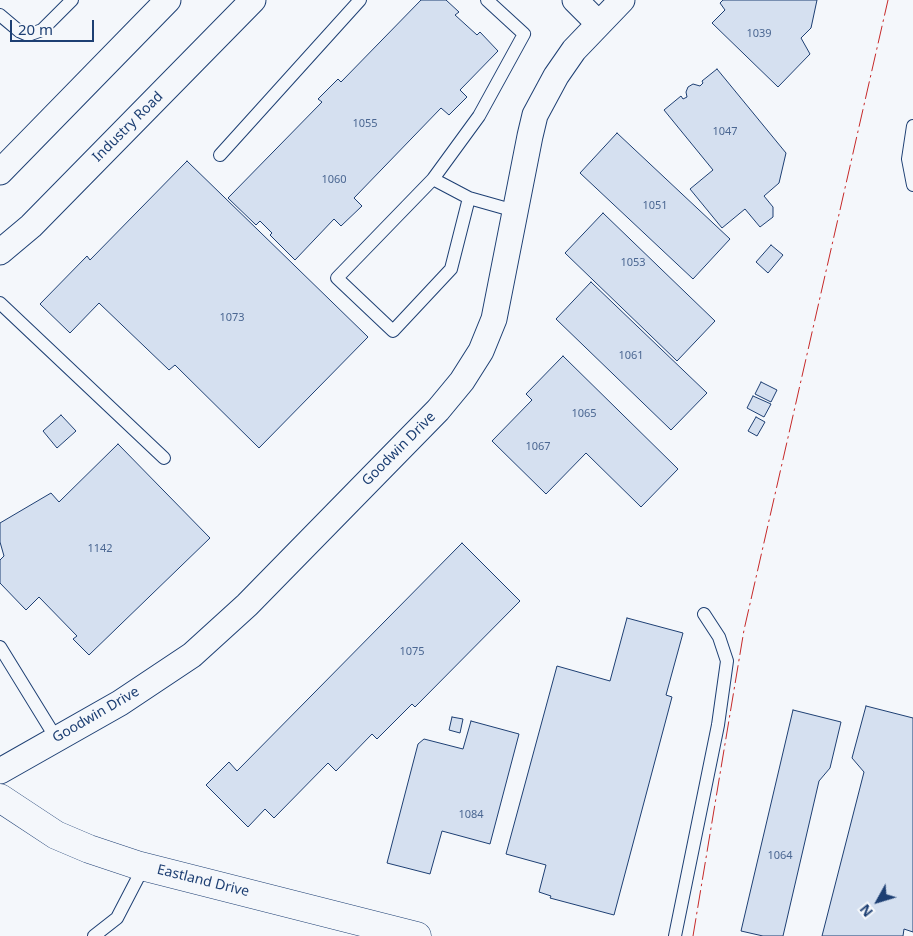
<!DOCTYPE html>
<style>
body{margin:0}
#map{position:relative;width:913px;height:936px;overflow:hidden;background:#f4f7fb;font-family:"Noto Sans",sans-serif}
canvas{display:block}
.north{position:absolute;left:853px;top:876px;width:50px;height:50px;-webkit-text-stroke:4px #f4f7fb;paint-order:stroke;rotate:231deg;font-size:14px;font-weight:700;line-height:20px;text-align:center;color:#1d3f73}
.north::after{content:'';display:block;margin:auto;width:18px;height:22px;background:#1d3f73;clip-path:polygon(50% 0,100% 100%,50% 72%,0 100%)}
.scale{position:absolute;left:10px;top:20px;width:84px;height:22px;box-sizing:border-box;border:2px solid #1d3f73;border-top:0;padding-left:6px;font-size:15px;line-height:18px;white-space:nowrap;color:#1d3f73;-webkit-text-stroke:4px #f4f7fb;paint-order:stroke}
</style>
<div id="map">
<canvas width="913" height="936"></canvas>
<div class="north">N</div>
<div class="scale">20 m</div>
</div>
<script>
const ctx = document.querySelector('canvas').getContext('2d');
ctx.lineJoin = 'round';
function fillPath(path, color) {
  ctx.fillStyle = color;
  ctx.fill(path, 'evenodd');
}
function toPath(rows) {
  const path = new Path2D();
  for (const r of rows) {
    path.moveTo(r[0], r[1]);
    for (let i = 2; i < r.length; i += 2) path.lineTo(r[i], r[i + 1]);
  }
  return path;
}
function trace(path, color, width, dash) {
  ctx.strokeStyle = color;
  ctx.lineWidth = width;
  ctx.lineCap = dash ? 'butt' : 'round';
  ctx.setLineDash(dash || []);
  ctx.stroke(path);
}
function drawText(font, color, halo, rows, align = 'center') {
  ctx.font = font + ' "Noto Sans",sans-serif';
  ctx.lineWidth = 4;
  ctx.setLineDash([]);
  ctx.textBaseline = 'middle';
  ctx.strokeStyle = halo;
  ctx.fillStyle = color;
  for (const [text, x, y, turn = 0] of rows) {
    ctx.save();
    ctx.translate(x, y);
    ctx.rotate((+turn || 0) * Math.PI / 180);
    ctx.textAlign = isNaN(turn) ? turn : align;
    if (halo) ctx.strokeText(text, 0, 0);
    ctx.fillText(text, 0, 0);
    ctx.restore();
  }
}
const building = toPath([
 [421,0,446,0,459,12,455,15,477,35,480,32,498,51,460,90,467,97,449,115,441,108,354,198,362,206,341,226,334,219,295,260,270,235,272,233,260,221,256,225,228,198,322,102,318,99,338,79,341,82,421,0],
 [723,0,817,0,811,28,801,38,810,54,778,87,712,23,725,10,720,3,723,0],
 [717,69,786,153,779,183,764,196,773,207,773,217,760,227,745,209,722,228,690,189,713,170,664,110,681,96,683,99,687,97,686,92,688,87,693,84,700,86,703,83,702,81,717,69],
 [617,133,730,239,693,279,580,173,617,133],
 [187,161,368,337,259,448,175,365,169,370,99,303,70,333,40,304,87,256,90,260,187,161],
 [603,213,715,321,677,361,565,253,603,213],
 [771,245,783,255,768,273,756,262,771,245],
 [591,282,707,393,671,430,556,319,591,282],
 [563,356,678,469,641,507,586,453,546,494,492,441,532,400,526,394,563,356],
 [761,382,777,390,771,402,755,394,761,382],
 [753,396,771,404,764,417,747,408,753,396],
 [61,415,76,431,57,448,43,431,61,415],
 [756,417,765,422,757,436,748,431,756,417],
 [118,444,210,538,89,655,73,639,77,636,39,597,26,610,0,583,0,560,4,556,0,542,0,523,51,493,59,502,118,444],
 [462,543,520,601,415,707,412,704,377,739,372,734,336,771,328,763,274,818,265,809,248,827,206,785,229,762,237,771,462,543],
 [627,618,683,633,666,695,672,697,614,915,550,898,551,896,539,892,546,865,506,854,557,666,610,681,627,618],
 [866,706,913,718,913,932,904,929,903,936,822,936,864,772,852,758,866,706],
 [793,710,841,722,830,768,819,781,783,936,763,936,741,931,793,710],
 [452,717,463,719,460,733,449,730,452,717],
 [471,721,519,734,490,844,442,831,430,874,387,863,418,744,424,739,463,749,471,721]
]);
fillPath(building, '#d5e0f0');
trace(building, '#1d3f73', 1);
const lane = toPath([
 [487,0,524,34,479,116,433,179,337,278,393,331,451,269,469,198,515,211],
 [0,15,19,31,28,35,42,30,72,0],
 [913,126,908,159,913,185],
 [220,155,360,0],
 [433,179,469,198],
 [0,303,164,458],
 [0,647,56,738],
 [94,936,117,918,144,866],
 [675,936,718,725,727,661,719,637,704,614]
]);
const street = toPath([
 [575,0,599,24],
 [0,172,168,0],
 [0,252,31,226,253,0],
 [0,771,120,703,192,655,247,605,438,410,462,381,481,351,494,319,530,136,535,115,556,76,574,50,622,0]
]);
const secondary = toPath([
 [0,798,56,835,89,849,137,865,417,936]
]);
trace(lane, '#1d3f73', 14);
trace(street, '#1d3f73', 27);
trace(secondary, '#1d3f73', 29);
trace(lane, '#f4f7fb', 12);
trace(street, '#f4f7fb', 25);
trace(secondary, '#f4f7fb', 28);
trace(toPath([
 [693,936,744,630,888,0]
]), '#c62828', 1, [18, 4, 2.5, 4]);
drawText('11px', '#4b6792', null, [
 ["1039",759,34],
 ["1055",365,124],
 ["1047",725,132],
 ["1060",334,180],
 ["1051",655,206],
 ["1053",633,263],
 ["1073",232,318],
 ["1061",631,356],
 ["1065",584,414],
 ["1067",538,447],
 ["1142",100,549],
 ["1075",412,652],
 ["1084",471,815],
 ["1064",780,856]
]);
drawText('14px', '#1d3f73', '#f4f7fb', [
 ["Industry Road",128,127,-45],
 ["Goodwin Drive",399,449,-45],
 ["Goodwin Drive",96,715,-30],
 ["Eastland Drive",203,881,14]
]);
</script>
